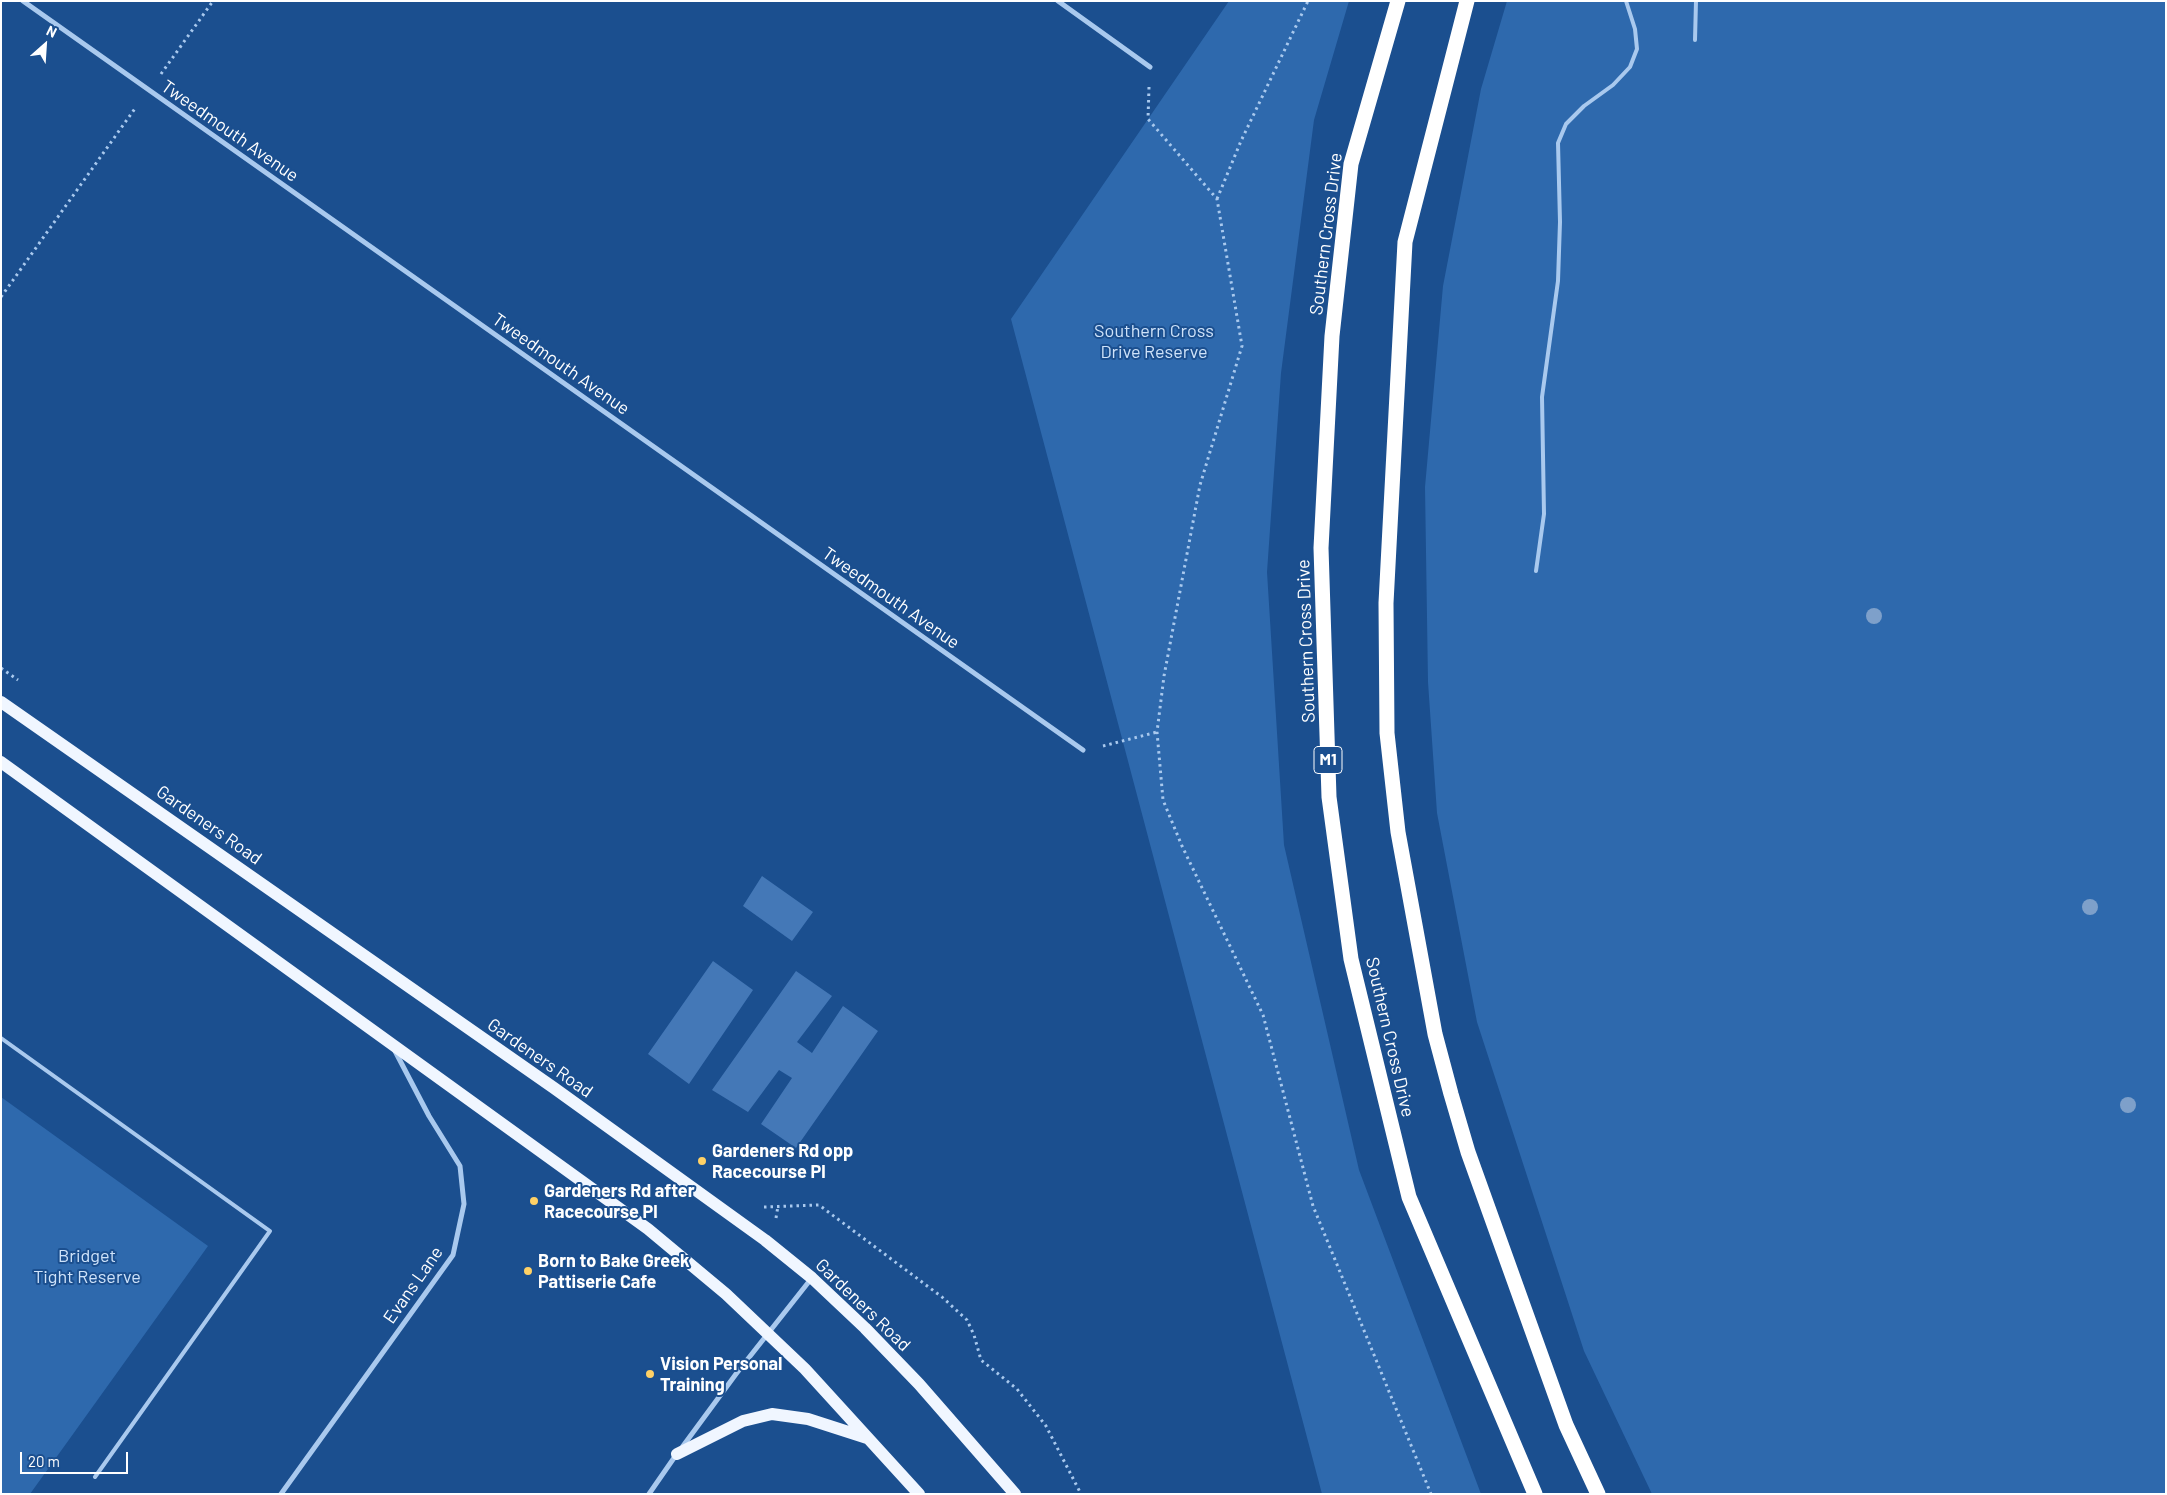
<!DOCTYPE html>
<style>
body{margin:0}
#map{position:relative;width:2167px;height:1495px;overflow:hidden;background:#1b4f8f;font-family:Barlow,sans-serif}
canvas{display:block}
.frame{position:absolute;inset:0;border:2px solid #fff;pointer-events:none}
.north{position:absolute;left:20px;top:20px;width:50px;height:50px;-webkit-text-stroke:4px #1b4f8f;paint-order:stroke;rotate:26deg;font-size:14px;font-weight:700;line-height:20px;text-align:center;color:#fff}
.north::after{content:'';display:block;margin:auto;width:18px;height:22px;background:#fff;clip-path:polygon(50% 0,100% 100%,50% 72%,0 100%)}
.scale{position:absolute;left:20px;top:1452px;width:108px;height:22px;box-sizing:border-box;border:2px solid #fff;border-top:0;padding-left:6px;font-size:15px;line-height:18px;white-space:nowrap;color:#fff;-webkit-text-stroke:4px #1b4f8f;paint-order:stroke}
</style>
<div id="map">
<canvas width="2167" height="1495"></canvas>
<div class="frame"></div>
<div class="north">N</div>
<div class="scale">20 m</div>
</div>
<script>
const ctx = document.querySelector('canvas').getContext('2d');
ctx.lineJoin = 'round';
function fillPath(path, color) {
  ctx.fillStyle = color;
  ctx.fill(path, 'evenodd');
}
function toPath(rows) {
  const path = new Path2D();
  for (const r of rows) {
    path.moveTo(r[0], r[1]);
    for (let i = 2; i < r.length; i += 2) path.lineTo(r[i], r[i + 1]);
  }
  return path;
}
function trace(path, color, width, dash) {
  ctx.strokeStyle = color;
  ctx.lineWidth = width;
  ctx.lineCap = dash ? 'butt' : 'round';
  ctx.setLineDash(dash || []);
  ctx.stroke(path);
}
function drawText(font, color, halo, rows, align = 'center') {
  ctx.font = font + ' Barlow,sans-serif';
  ctx.lineWidth = 4;
  ctx.setLineDash([]);
  ctx.textBaseline = 'middle';
  ctx.strokeStyle = halo;
  ctx.fillStyle = color;
  for (const [text, x, y, turn = 0] of rows) {
    ctx.save();
    ctx.translate(x, y);
    ctx.rotate((+turn || 0) * Math.PI / 180);
    ctx.textAlign = isNaN(turn) ? turn : align;
    if (halo) ctx.strokeText(text, 0, 0);
    ctx.fillText(text, 0, 0);
    ctx.restore();
  }
}
fillPath(toPath([
 [1229,1,1349,1,1314,120,1281,373,1267,572,1284,845,1359,1170,1481,1494,1322,1494,1011,319],
 [1507,1,2166,1,2166,1494,1652,1494,1584,1351,1477,1022,1437,813,1428,682,1425,487,1443,286,1481,89],
 [1,1097,208,1246,30,1494,1,1494]
]), '#2e69ad');
fillPath(toPath([
 [762,876,813,912,792,941,743,906],
 [713,961,753,990,689,1084,648,1054],
 [796,971,832,996,797,1042,812,1053,843,1006,878,1031,796,1148,761,1124,792,1078,779,1070,748,1112,712,1090]
]), '#4478b7');
trace(toPath([
 [161,74,213,1],
 [1149,87,1148,119,1217,199,1242,346,1200,485,1164,676,1157,732,1163,800,1182,846,1263,1015,1313,1206,1431,1494],
 [1217,199,1241,141,1308,1],
 [1,297,136,107],
 [1,668,18,680],
 [1103,746,1157,732],
 [764,1207,819,1205,942,1297,967,1320,974,1335,981,1360,1017,1389,1046,1426,1081,1494],
 [776,1218,778,1206]
]), '#a9c9ee', 3, [2.5, 4]);
trace(toPath([
 [1695,40,1696,1],
 [1536,571,1544,514,1542,397,1558,281,1560,222,1558,143,1566,124,1584,106,1613,85,1630,67,1637,49,1635,29,1626,1],
 [1,1038,270,1231,95,1477]
]), '#a9c9ee', 4);
trace(toPath([
 [23,1,1083,750],
 [1058,1,1150,67],
 [683,1446,736,1374,811,1279],
 [281,1494,453,1255,464,1204,460,1166,429,1116,395,1051],
 [649,1494,676,1455]
]), '#a9c9ee', 5);
trace(toPath([
 [1,702,554,1088,765,1240,812,1278,865,1328,919,1384,1015,1494],
 [1,762,648,1229,726,1294,805,1369,919,1494],
 [677,1454,743,1421,772,1414,808,1419,867,1438]
]), '#f0f6ff', 12);
trace(toPath([
 [1398,1,1351,164,1332,336,1321,548,1329,797,1351,959,1409,1197,1535,1494],
 [1467,1,1405,242,1386,603,1387,733,1398,832,1435,1034,1451,1094,1468,1152,1566,1425,1598,1494]
]), '#fff', 15);
ctx.fillStyle = '#7ea0ca';
for (const [x, y] of [
 [1874,616],
 [2090,907],
 [2128,1105]
]) {
  ctx.beginPath();
  ctx.arc(x, y, 8, 0, 2 * Math.PI);
  ctx.fill();
}
for (const [x, y, r, color] of [
 [702,1161,5,"#ffd166"],
 [534,1201,5,"#ffd166"],
 [528,1271,5,"#ffd166"],
 [650,1374,5,"#ffd166"]
]) {
  const dot = new Path2D();
  dot.arc(x, y, r, 0, 2 * Math.PI);
  ctx.fillStyle = color;
  ctx.fill(dot);
  trace(dot, '#1b4f8f', 2);
}
for (const [x, y, w] of [
 [1328,760,28]
]) {
  const box = new Path2D();
  box.roundRect(x - w / 2, y - 13.5, w, 27, 4);
  ctx.fillStyle = '#1b4f8f';
  ctx.fill(box);
  trace(box, '#fff', 1);
}
drawText('bold 16px', '#fff', null, [
 ["M1",1328,760]
]);
drawText('18px', '#fff', '#1b4f8f', [
 ["Tweedmouth Avenue",230,131,35],
 ["Southern Cross Drive",1326,234,-83],
 ["Tweedmouth Avenue",561,364,35],
 ["Tweedmouth Avenue",891,598,35],
 ["Southern Cross Drive",1306,641,-92],
 ["Gardeners Road",209,825,35],
 ["Southern Cross Drive",1390,1037,77],
 ["Gardeners Road",540,1058,35],
 ["Evans Lane",413,1285,-55],
 ["Gardeners Road",863,1305,44]
]);
drawText('18px', '#cfe3fa', '#1b4f8f', [
 ["Southern Cross",1154,331],
 ["Drive Reserve",1154,352],
 ["Bridget",87,1256],
 ["Tight Reserve",87,1277]
]);
drawText('bold 18px', '#fff', '#1b4f8f', [
 ["Gardeners Rd opp",712,1151],
 ["Racecourse Pl",712,1172],
 ["Gardeners Rd after",544,1191],
 ["Racecourse Pl",544,1212],
 ["Born to Bake Greek",538,1261],
 ["Pattiserie Cafe",538,1282],
 ["Vision Personal",660,1364],
 ["Training",660,1385]
], 'left');
</script>
